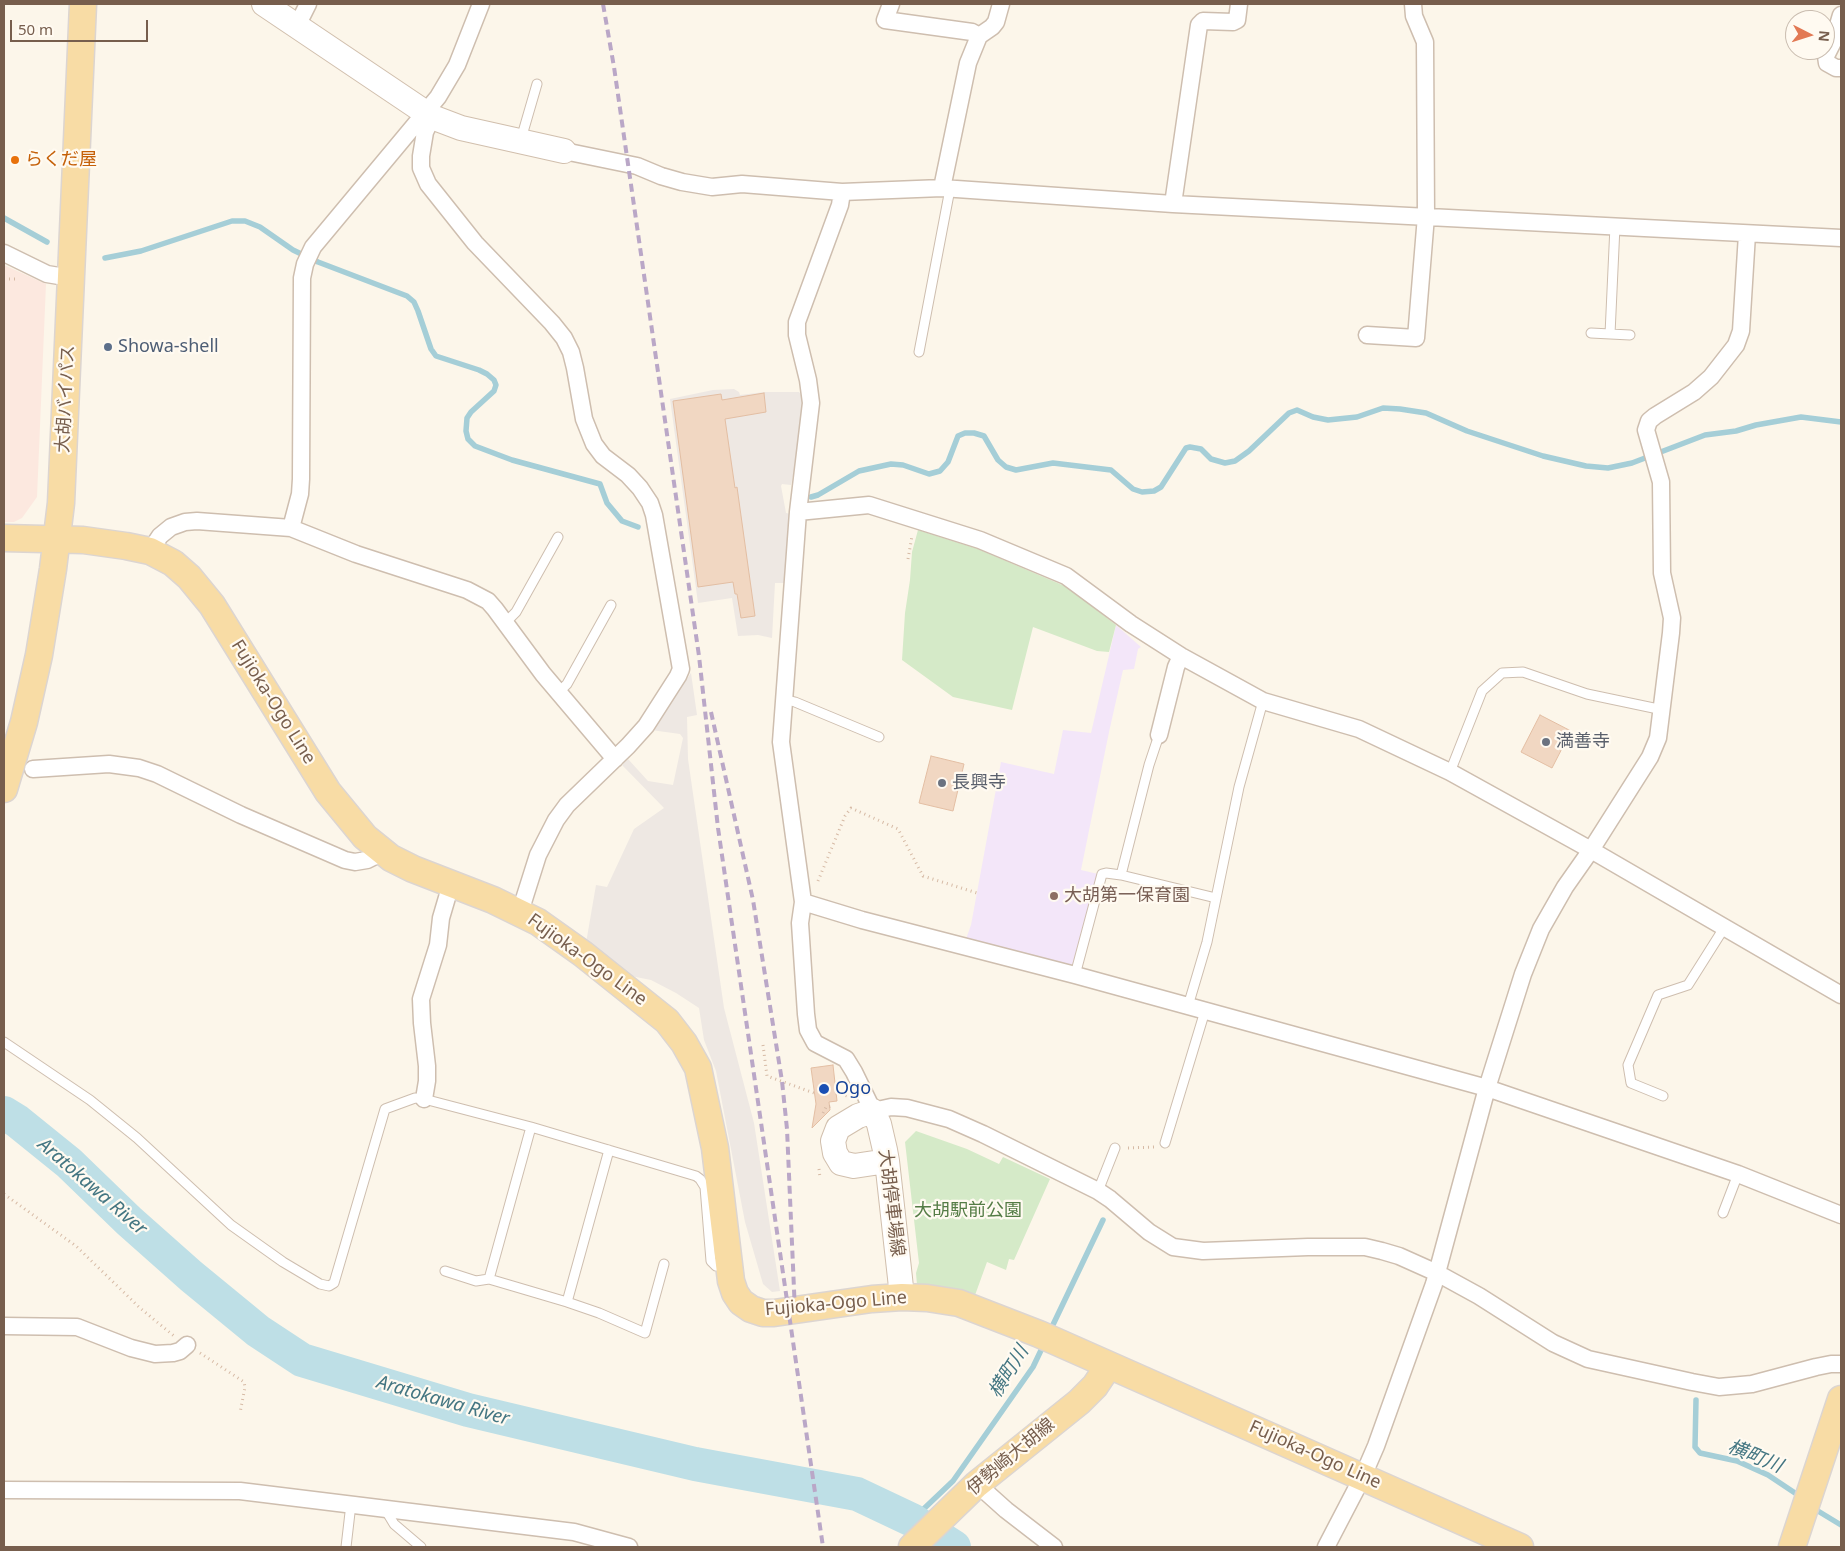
<!DOCTYPE html>
<meta charset="utf-8">
<style>
body{margin:0}
#map{position:relative;width:1845px;height:1551px;overflow:hidden;background:#fcf6ea;font-family:"Noto Sans",sans-serif}
canvas{display:block}
.frame{position:absolute;inset:0;border:5px solid #775e4d;pointer-events:none}
.north{position:absolute;left:1785px;top:10px;width:50px;height:50px;box-sizing:border-box;background:#fffaf1;border:1px solid #c9bcaf;border-radius:50%;rotate:95deg;font-size:14px;font-weight:700;line-height:20px;text-align:center;color:#775e4d}
.north::after{content:'';display:block;margin:auto;width:18px;height:22px;background:#e27954;clip-path:polygon(50% 0,100% 100%,50% 72%,0 100%)}
.scale{position:absolute;left:10px;top:20px;width:138px;height:22px;box-sizing:border-box;border:2px solid #775e4d;border-top:0;padding-left:6px;font-size:15px;line-height:18px;white-space:nowrap;color:#775e4d;-webkit-text-stroke:4px #fffaf1;paint-order:stroke}
</style>
<div id="map">
<canvas width="1845" height="1551"></canvas>
<div class="frame"></div>
<div class="north">N</div>
<div class="scale">50 m</div>
</div>
<script>
const ctx = document.querySelector('canvas').getContext('2d');
ctx.lineJoin = 'round';
function fillPath(path, color) {
  ctx.fillStyle = color;
  ctx.fill(path, 'evenodd');
}
function toPath(rows) {
  const path = new Path2D();
  for (const r of rows) {
    path.moveTo(r[0], r[1]);
    for (let i = 2; i < r.length; i += 2) path.lineTo(r[i], r[i + 1]);
  }
  return path;
}
function trace(path, color, width, dash) {
  ctx.strokeStyle = color;
  ctx.lineWidth = width;
  ctx.lineCap = dash ? 'butt' : 'round';
  ctx.setLineDash(dash || []);
  ctx.stroke(path);
}
function drawText(font, color, halo, rows, align = 'center') {
  ctx.font = font + ' "Noto Sans","Noto Sans JP",sans-serif';
  ctx.lineWidth = 4.5;
  ctx.setLineDash([]);
  ctx.textBaseline = 'middle';
  ctx.strokeStyle = halo;
  ctx.fillStyle = color;
  for (const [text, x, y, turn = 0] of rows) {
    ctx.save();
    ctx.translate(x, y);
    ctx.rotate((+turn || 0) * Math.PI / 180);
    ctx.textAlign = isNaN(turn) ? turn : align;
    if (halo) ctx.strokeText(text, 0, 0);
    ctx.fillText(text, 0, 0);
    ctx.restore();
  }
}
fillPath(toPath([
 [4,265,46,284,37,497,22,518,14,522,4,522]
]), '#fce8df');
fillPath(toPath([
 [734,389,739,392,740,395,765,392,799,392,803,397,802,432,791,485,782,484,781,486,786,513,791,514,786,583,775,583,772,638,758,635,738,636,732,598,698,603,670,399,713,390],
 [691,673,697,715,687,717,688,759,724,1008,754,1123,780,1291,772,1292,763,1284,745,1222,716,1071,704,1040,699,1008,676,993,651,980,626,975,586,943,596,885,607,887,634,829,664,808,622,765,628,759,648,781,673,785,683,738,680,734,651,730]
]), '#eee8e3');
fillPath(toPath([
 [1116,625,1141,647,1138,649,1134,669,1123,670,1109,732,1081,870,1098,874,1072,966,966,939,971,925,1001,762,1054,774,1063,730,1091,733]
]), '#f3e6f9');
fillPath(toPath([
 [918,530,978,549,1067,587,1116,625,1109,652,1097,651,1033,627,1012,710,953,697,902,660,905,613,910,580,912,552],
 [916,1131,967,1149,999,1164,1003,1157,1050,1179,1014,1260,1009,1259,1006,1270,987,1262,974,1298,917,1285,916,1273,919,1263,905,1142]
]), '#d5eac8');
trace(toPath([
 [4,218,47,242],
 [105,258,141,251,232,221,245,221,260,227,293,250,318,262,407,296,414,302,418,311,431,349,436,356,479,370,487,374,494,380,496,385,494,391,471,412,467,418,466,431,468,439,475,446,512,460,600,484,607,503,622,521,638,527],
 [811,497,818,495,859,471,891,464,903,465,929,474,940,471,948,462,958,436,965,433,974,433,984,436,998,460,1006,467,1016,470,1053,463,1111,470,1133,489,1142,492,1154,491,1161,487,1186,448,1190,447,1201,449,1211,459,1225,463,1235,461,1249,451,1289,413,1297,410,1313,417,1328,420,1357,417,1383,408,1400,409,1426,413,1467,431,1543,456,1586,466,1608,468,1632,463,1705,435,1736,431,1756,425,1801,417,1841,422],
 [1050,1331,1103,1220],
 [1696,1400,1695,1447,1700,1453,1737,1461,1768,1475,1801,1497],
 [1813,1508,1841,1525],
 [912,1520,953,1481,1033,1367,1044,1344]
]), '#a5ced7', 5.5);
trace(toPath([
 [4,1113,17,1121,69,1163,129,1221,191,1276,258,1331,302,1360,468,1410,695,1464,857,1494,912,1520,954,1547]
]), '#bedfe6', 34);
const building = toPath([
 [764,393,766,412,725,419,735,488,737,487,755,616,741,618,737,594,735,594,733,582,698,587,673,401,721,394,722,400,764,393],
 [1540,715,1571,731,1552,768,1521,752,1540,715],
 [931,756,964,764,953,811,919,803,931,756],
 [833,1065,837,1101,829,1102,830,1110,812,1128,816,1104,811,1068,833,1065]
]);
fillPath(building, '#f1d7c2');
trace(building, '#e3bea3', 1);
const lane = toPath([
 [521,139,537,84],
 [1591,333,1630,335],
 [1610,334,1615,226],
 [919,352,950,189],
 [506,622,516,612,558,537],
 [558,693,567,684,611,605],
 [783,699,795,702,879,737],
 [1450,772,1482,691,1502,673,1523,672,1587,694,1663,710],
 [1121,875,1149,765,1159,735],
 [1075,975,1102,874,1106,873,1121,875,1216,898],
 [1188,1006,1207,942,1239,787,1263,701],
 [4,1042,90,1100,137,1138,231,1225,283,1262,320,1284,329,1286,334,1283,385,1109,415,1098,424,1099,531,1127,696,1176,700,1179,705,1187,711,1261,716,1266,727,1266],
 [1663,1096,1631,1083,1628,1065,1658,995,1688,985,1724,928],
 [1165,1143,1205,1011],
 [1098,1191,1115,1148],
 [1723,1213,1738,1174],
 [445,1271,476,1281,489,1279,567,1302,599,1313,645,1333,664,1264],
 [489,1279,531,1127],
 [567,1302,609,1150],
 [385,1509,394,1524,421,1547],
 [346,1547,351,1504]
]);
const street = toPath([
 [891,4,885,20,972,32,979,36],
 [1841,15,1833,42,1826,56,1827,63,1836,68,1841,68],
 [297,26,308,4],
 [432,117,425,132,421,156,421,168,428,184,475,243,552,323,564,338,571,352,575,368,584,419,594,444,603,456,628,475,640,488,650,503,654,515,681,669,678,676,646,726,628,746,567,805,556,820,538,855,520,912],
 [564,151,637,166,661,176,682,182,712,187,742,184,842,192,942,188,1173,204,1841,238],
 [942,188,968,63,979,36,992,27,996,22,1001,4],
 [842,192,840,205,797,322,797,335,808,380,811,403,798,512,781,742,803,902,800,923,806,1014,808,1030,815,1043,846,1059,854,1072,873,1111,891,1107,907,1108,949,1119,983,1134,1098,1191,1110,1199,1149,1232,1173,1247,1203,1251,1308,1247,1365,1247,1382,1251,1399,1256,1437,1273,1479,1296,1553,1343,1588,1359,1692,1382,1719,1387,1752,1384,1816,1367,1831,1364,1841,1364],
 [1173,204,1199,25,1203,21,1233,22,1237,20,1239,4],
 [4,253,47,274,71,278],
 [1367,335,1416,338,1426,216,1425,42,1414,16,1413,4],
 [798,512,869,505,980,540,1066,576,1131,624,1181,656,1263,701,1359,729,1450,772,1591,850,1841,995],
 [291,528,300,494,301,479,302,278,305,264,313,247,438,97,457,65,481,4],
 [150,551,160,536,171,527,185,522,197,521,291,528,356,554,467,590,488,601,495,609,543,674,615,759],
 [1159,735,1176,667,1181,656],
 [33,769,109,764,139,768,157,774,241,815,345,860,355,862,367,860,383,852],
 [803,902,862,920,1075,975,1487,1088,1738,1174,1841,1215],
 [424,1099,427,1081,427,1066,422,1023,421,999,438,945,441,918,451,884],
 [4,1326,77,1327,131,1348,155,1354,173,1353,180,1351,187,1345],
 [977,1484,1006,1510,1054,1547],
 [4,1490,240,1491,574,1532,629,1547],
 [1326,1547,1363,1476,1376,1446,1434,1284,1487,1088,1523,974,1541,929,1565,887,1591,850,1650,757,1658,738,1671,633,1672,618,1662,573,1661,482,1646,430,1649,421,1655,416,1694,392,1711,377,1736,345,1741,331,1747,234]
]);
const secondary = toPath([
 [264,4,432,117,461,128,564,151],
 [887,1161,854,1166,841,1163,835,1153,833,1141,838,1128,858,1116,873,1111,879,1124,885,1150,887,1161,900,1278,902,1297]
]);
const primary = toPath([
 [4,538,83,540,126,546,150,551,173,563,189,577,212,605,328,792,365,837,391,858,413,869,493,900,538,922,583,954,667,1021,684,1043,698,1068,715,1148,731,1281,735,1293,741,1302,751,1309,763,1313,774,1313,872,1299,902,1297,927,1298,959,1303,1039,1334,1520,1547],
 [4,789,24,722,39,655,53,569,61,503,83,4],
 [912,1547,977,1484,1079,1402,1095,1386,1109,1365],
 [1792,1547,1841,1399]
]);
trace(lane, '#cebeaf', 11);
trace(street, '#cebeaf', 19);
trace(secondary, '#d1bfad', 26);
trace(primary, '#dcd5d1', 29);
trace(toPath([
 [4,279,18,279],
 [908,559,912,536],
 [818,881,845,816,851,808,898,829,923,876,977,893],
 [763,1045,767,1076,814,1093],
 [836,1093,847,1096],
 [823,1113,826,1107,833,1106],
 [1128,1148,1154,1147],
 [819,1169,820,1178],
 [4,1194,76,1246,140,1308,174,1336],
 [200,1353,244,1382,245,1387,240,1413]
]), '#d6baa5', 3, [1, 4]);
trace(lane, '#fff', 9);
trace(street, '#fff', 16);
trace(secondary, '#fff', 24);
trace(primary, '#f8dca5', 26);
trace(toPath([
 [603,4,614,67,699,656,718,828,823,1547],
 [711,712,753,900,782,1081,787,1129,795,1312]
]), '#baa7c7', 4, [8, 5]);
for (const [x, y, r, color] of [
 [15,160,5,"#e8710a"],
 [108,347,5,"#5c6f8a"],
 [1546,742,5,"#6b7280"],
 [942,783,5,"#6b7280"],
 [1054,896,5,"#8d6e63"],
 [824,1089,6,"#1a4fb4"]
]) {
  const dot = new Path2D();
  dot.arc(x, y, r, 0, 2 * Math.PI);
  ctx.fillStyle = color;
  ctx.fill(dot);
  trace(dot, '#fffaf1', 2);
}
drawText('18px', '#c56008', '#fffaf1', [
 ["らくだ屋",25,160]
], 'left');
drawText('18px', '#4e5e75', '#fffaf1', [
 ["Showa-shell",118,347]
], 'left');
drawText('18px', '#775e4d', '#fffaf1', [
 ["大胡バイパス",66,399,-87],
 ["Fujioka-Ogo Line",273,702,58],
 ["Fujioka-Ogo Line",587,960,36],
 ["大胡停車場線",891,1203,83],
 ["Fujioka-Ogo Line",836,1304,-5],
 ["Fujioka-Ogo Line",1315,1455,24],
 ["伊勢崎大胡線",1011,1457,-40]
]);
drawText('18px', '#5b616d', '#fffaf1', [
 ["満善寺",1556,742],
 ["長興寺",952,783]
], 'left');
drawText('18px', '#785e54', '#fffaf1', [
 ["大胡第一保育園",1064,896]
], 'left');
drawText('18px', '#164399', '#fffaf1', [
 ["Ogo",835,1089]
], 'left');
drawText('18px', '#547c45', '#fffaf1', [
 ["大胡駅前公園",968,1211]
]);
drawText('italic 19px', '#447682', '#fffaf1', [
 ["Aratokawa River",92,1187,41],
 ["横町川",1009,1372,-58],
 ["Aratokawa River",443,1401,16],
 ["横町川",1755,1457,22]
]);
</script>
